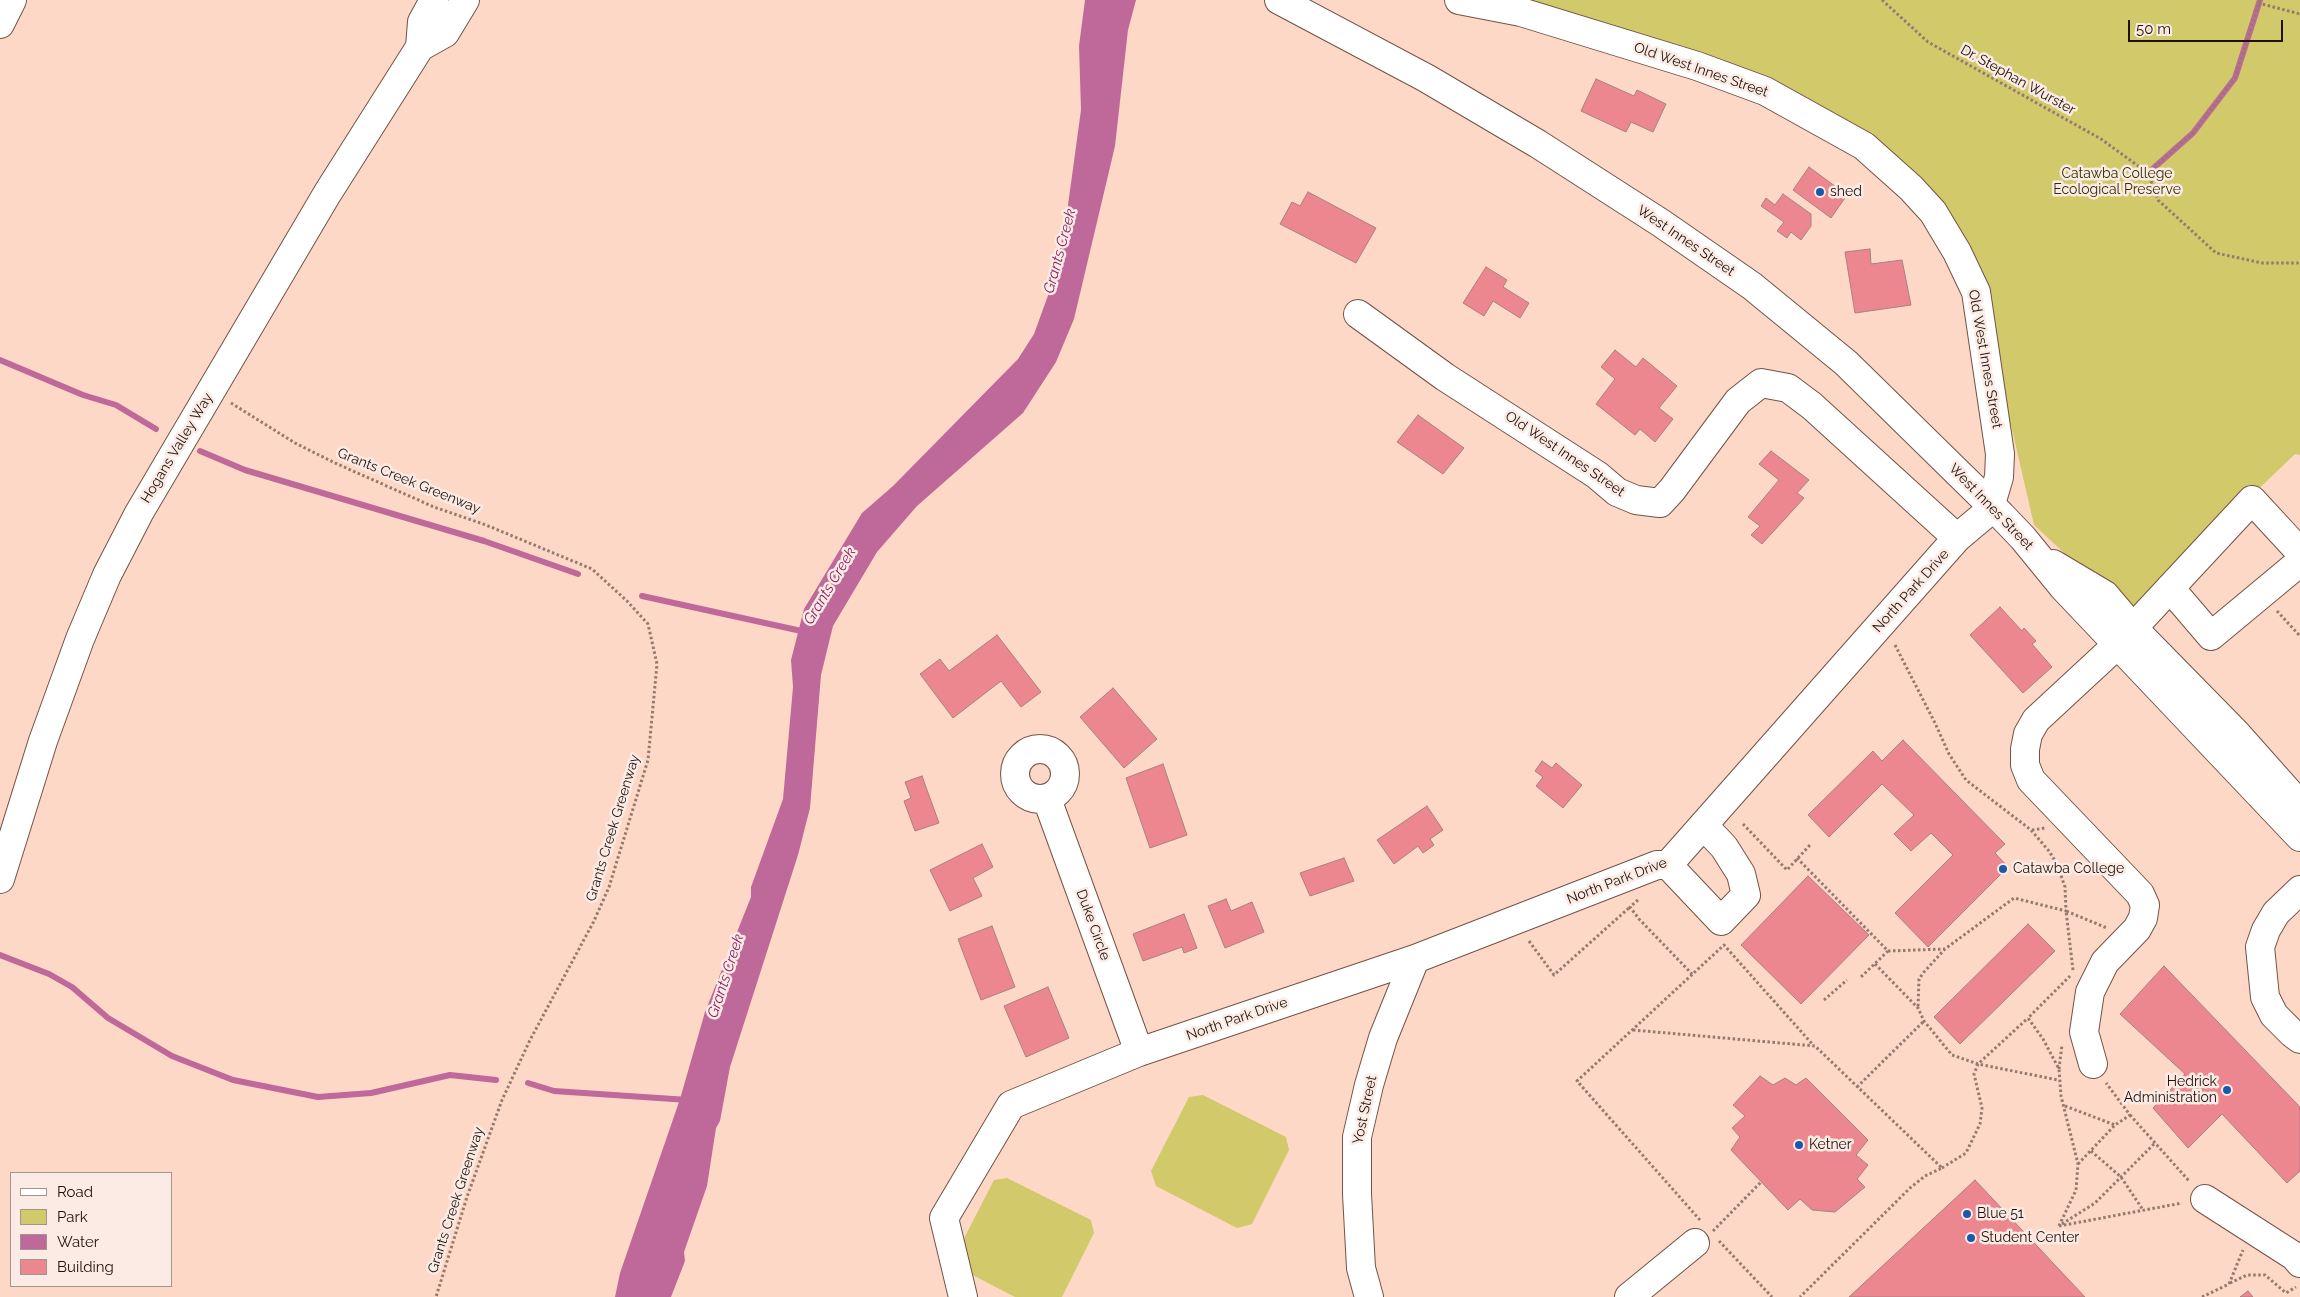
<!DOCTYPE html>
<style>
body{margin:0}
#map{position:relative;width:2300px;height:1297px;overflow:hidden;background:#fed8c7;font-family:Raleway,sans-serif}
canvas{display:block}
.legend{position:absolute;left:10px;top:1172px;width:162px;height:115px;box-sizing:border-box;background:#fbebe4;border:1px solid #a3948d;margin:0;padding:6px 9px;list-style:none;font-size:15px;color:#1e110b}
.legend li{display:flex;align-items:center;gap:10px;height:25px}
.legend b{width:25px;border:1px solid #a3948d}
.scale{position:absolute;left:2128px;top:20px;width:155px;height:22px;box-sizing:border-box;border:2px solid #1e110b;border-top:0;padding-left:6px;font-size:15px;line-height:18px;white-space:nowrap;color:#1e110b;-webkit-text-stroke:4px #fbebe4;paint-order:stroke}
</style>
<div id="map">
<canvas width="2300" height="1297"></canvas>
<ul class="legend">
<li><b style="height:6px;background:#fff"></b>Road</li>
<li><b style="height:14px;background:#d1c96a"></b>Park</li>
<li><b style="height:14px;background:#bf699a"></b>Water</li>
<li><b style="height:14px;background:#ec878f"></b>Building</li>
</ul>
<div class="scale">50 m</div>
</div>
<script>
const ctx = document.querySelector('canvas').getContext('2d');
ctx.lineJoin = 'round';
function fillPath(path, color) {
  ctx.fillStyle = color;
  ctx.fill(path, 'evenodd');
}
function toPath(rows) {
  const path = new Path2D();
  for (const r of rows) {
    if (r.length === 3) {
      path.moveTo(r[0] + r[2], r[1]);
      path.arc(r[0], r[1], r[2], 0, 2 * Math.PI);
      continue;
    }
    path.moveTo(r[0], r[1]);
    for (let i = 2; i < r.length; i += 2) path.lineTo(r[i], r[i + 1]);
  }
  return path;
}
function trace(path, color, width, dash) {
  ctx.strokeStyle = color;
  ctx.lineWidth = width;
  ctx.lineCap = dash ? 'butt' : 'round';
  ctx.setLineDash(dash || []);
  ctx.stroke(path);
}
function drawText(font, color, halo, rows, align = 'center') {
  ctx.font = font + ' Raleway,sans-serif';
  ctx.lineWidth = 5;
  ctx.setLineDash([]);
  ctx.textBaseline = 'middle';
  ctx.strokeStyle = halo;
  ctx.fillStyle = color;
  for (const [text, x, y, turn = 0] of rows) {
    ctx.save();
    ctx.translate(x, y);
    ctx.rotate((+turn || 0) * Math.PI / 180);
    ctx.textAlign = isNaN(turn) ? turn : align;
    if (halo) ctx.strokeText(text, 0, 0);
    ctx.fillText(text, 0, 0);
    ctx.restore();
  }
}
fillPath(toPath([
 [1468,0,2300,0,2300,455,2295,454,2129,613,2034,525,1991,338,1926,210,1877,150,1806,98,1657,43],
 [1203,1095,1286,1137,1289,1150,1252,1224,1237,1228,1156,1186,1151,1171,1189,1097],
 [1007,1178,1091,1220,1094,1233,1062,1297,1015,1297,961,1269,956,1254,994,1180]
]), '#d1c96a');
fillPath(toPath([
 [1085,0,1136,0,1128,30,1115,146,1074,319,1056,362,1023,413,917,506,877,552,833,626,821,675,810,808,798,855,730,1067,720,1121,716,1128,707,1186,684,1252,685,1261,671,1297,615,1297,620,1273,680,1099,705,1012,751,897,751,887,783,799,793,687,791,660,804,609,862,513,893,486,1018,359,1034,334,1050,290,1065,227,1081,110,1079,46]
]), '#bf699a');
trace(toPath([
 [2148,173,2193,133,2235,78,2260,0],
 [0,360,83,395,116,405,156,429],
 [200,451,245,470,484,541,578,574],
 [642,596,806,632],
 [0,955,49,974,72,987,108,1018,172,1056,233,1080,318,1097,371,1093,450,1075,496,1080],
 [528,1083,554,1091,688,1100]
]), '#bf699a', 6);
const building = toPath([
 [1596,79,1634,96,1637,90,1666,104,1653,132,1631,122,1626,132,1581,111,1596,79],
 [1809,167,1847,195,1831,218,1793,190,1809,167],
 [1308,192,1376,228,1356,263,1280,224,1292,202,1300,206,1308,192],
 [1783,194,1811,214,1811,226,1801,240,1791,232,1787,238,1777,231,1784,222,1761,206,1766,198,1775,205,1783,194],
 [1870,249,1871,264,1902,260,1911,305,1855,313,1845,252,1870,249],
 [1486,267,1507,280,1503,287,1529,303,1520,318,1493,301,1484,316,1463,303,1486,267],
 [1615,350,1636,367,1643,358,1677,386,1659,408,1673,419,1655,442,1640,429,1635,435,1596,404,1615,379,1601,367,1615,350],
 [1418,415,1464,448,1443,474,1397,442,1418,415],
 [1771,451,1809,480,1797,493,1804,498,1762,544,1751,535,1760,526,1748,517,1779,480,1759,464,1771,451],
 [2000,607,2022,631,2024,628,2036,641,2032,644,2052,667,2023,693,1970,635,2000,607],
 [997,635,1041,692,1021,707,1001,681,953,718,920,674,940,659,949,671,997,635],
 [1113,688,1157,739,1124,768,1080,717,1113,688],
 [1903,740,2005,844,1995,853,2008,867,1928,947,1895,913,1953,855,1931,833,1911,851,1894,834,1914,815,1882,784,1829,837,1808,815,1873,751,1882,761,1903,740],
 [1542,761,1552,768,1556,763,1582,785,1563,808,1536,786,1543,777,1535,771,1542,761],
 [1163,764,1187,835,1150,848,1126,778,1163,764],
 [922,776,939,823,915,831,904,801,911,798,905,782,922,776],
 [1427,806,1443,830,1430,839,1434,845,1423,853,1418,846,1394,864,1377,840,1427,806],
 [982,844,993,867,973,878,982,896,950,911,930,870,982,844],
 [1344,858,1354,881,1310,896,1300,873,1344,858],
 [1808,876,1869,935,1801,1004,1741,945,1808,876],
 [1226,899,1231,911,1252,902,1264,932,1225,948,1208,906,1226,899],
 [1184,914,1197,948,1184,953,1182,947,1143,961,1133,934,1184,914],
 [2028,924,2055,951,1960,1044,1934,1017,2028,924],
 [992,926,1015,987,981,1000,958,939,992,926],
 [2164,966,2300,1107,2300,1171,2287,1183,2222,1114,2188,1148,2153,1108,2185,1074,2120,1014,2164,966],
 [1048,987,1069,1038,1026,1057,1004,1006,1048,987],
 [1760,1076,1773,1085,1785,1078,1796,1085,1806,1078,1868,1140,1856,1155,1868,1165,1857,1179,1865,1187,1835,1212,1812,1210,1800,1199,1788,1210,1731,1150,1740,1137,1732,1128,1745,1116,1733,1105,1760,1076],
 [1975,1180,2085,1297,1849,1297,1975,1180],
 [2248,1291,2253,1297,2240,1297,2248,1291]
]);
fillPath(building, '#ec878f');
trace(building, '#a88082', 1);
const minor = toPath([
 [434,0,422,22,420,47,445,33,465,0],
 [1459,0,1521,12,1697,66,1765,91,1864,146,1911,188,1933,212,1957,252,1976,292,2000,454,1999,477,1991,504],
 [0,24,12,0],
 [1358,314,1445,377,1597,475,1617,492,1636,500,1660,503,1672,490,1738,401,1761,383,1788,388,1812,406,1957,538],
 [2170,588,2211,636,2300,562],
 [1040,774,25],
 [1047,799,1139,1052],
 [1668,865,1721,921,1746,895,1741,874,1724,847,1704,826],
 [0,879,43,741,80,639,107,575,139,513,327,194,420,47],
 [2300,890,2276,913,2266,930,2260,947,2265,997,2274,1015,2292,1033,2300,1039],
 [2093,1064,2084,1032,2090,992,2105,962,2137,929,2143,918,2145,905,2140,894,2031,780,2025,765,2025,749,2028,734,2036,720,2118,644,2252,500,2300,552],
 [2205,1199,2294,1256,2300,1263],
 [963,1297,944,1218,1011,1105,1139,1052,1415,959,1657,865,1668,865,1957,538,1994,507],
 [1369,1297,1361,1268,1357,1194,1357,1137,1369,1085,1383,1038,1415,959],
 [1629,1297,1695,1243]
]);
const major = toPath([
 [1279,0,1426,78,1538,144,1661,223,1752,286,1846,363,2001,515,2023,538,2063,587,2300,837],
 [2053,564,2105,595,2133,628,2236,733,2300,805]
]);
trace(minor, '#735345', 30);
trace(major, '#735345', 30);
trace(toPath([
 [1882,0,1928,42,2101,139,2148,173],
 [2260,0,2235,78,2193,133,2148,173,2158,200,2216,253,2262,263,2300,263],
 [2258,3,2300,14],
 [231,403,295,443,335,463,434,507,486,525,592,569,627,601,648,624,657,664,648,760,609,887,594,921,530,1040,502,1100,467,1197,436,1297],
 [2277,611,2300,636],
 [1895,645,1935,723,1949,754,1966,780,2031,830,2049,851,2057,864,2065,887,2066,911,2014,898,1945,949,1924,972,1919,979,1918,1008],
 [1743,824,1787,870,1810,845],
 [2032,830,2045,828],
 [1797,858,1888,951,1861,977],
 [1638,900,1630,907,1639,919,1692,974],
 [1529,941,1554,975,1630,907],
 [1888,951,1945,949],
 [1875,964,1918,1008,1924,1021,1952,1055,1978,1064,2028,1018],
 [2073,970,2066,911,2107,928],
 [1824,1000,1847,980],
 [1633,1030,1815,1046,1942,1168,1925,1176,1910,1188,1800,1297],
 [2059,1069,2062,1045],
 [1857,1087,1924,1021],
 [2065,1106,2115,1125],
 [2130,1115,2190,1182],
 [2091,1151,2121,1177,2143,1210],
 [2078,1164,2115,1125,2130,1115,2106,1083],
 [1942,1168,1966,1153,1980,1124,1982,1108,1974,1074,1978,1064,2058,1080],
 [1700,1220,1577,1081,1724,945,1814,1046],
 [2062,1224,2095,1203,2155,1143],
 [2059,1226,2076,1190,2078,1164,2061,1096,2059,1069,2043,1039,2028,1018,2070,976],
 [2059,1226,2182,1203],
 [1713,1231,1762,1181],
 [1719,1241,1772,1297],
 [2230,1283,2247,1275,2265,1275,2286,1293,2296,1287],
 [2202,1297,2229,1284,2243,1250]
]), '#947a6e', 3, [2.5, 2.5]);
trace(minor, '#fff', 28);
trace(major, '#fff', 28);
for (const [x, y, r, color] of [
 [1820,192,5,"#1959aa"],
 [2003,869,5,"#1959aa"],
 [2227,1090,5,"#1959aa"],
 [1799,1145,5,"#1959aa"],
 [1967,1214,5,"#1959aa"],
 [1971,1238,5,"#1959aa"]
]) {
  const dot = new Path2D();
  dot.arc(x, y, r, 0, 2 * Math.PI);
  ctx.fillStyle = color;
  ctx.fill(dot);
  trace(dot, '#fbebe4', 2);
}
drawText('14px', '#1e110b', '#fbebe4', [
 ["Old West Innes Street",1701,70,19],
 ["Dr. Stephan Wurster",2018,80,29],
 ["West Innes Street",1686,241,34],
 ["Old West Innes Street",1985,359,80],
 ["Hogans Valley Way",177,448,-59],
 ["Old West Innes Street",1565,454,34],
 ["Grants Creek Greenway",409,481,22],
 ["West Innes Street",1991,507,46],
 ["North Park Drive",1911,591,-48],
 ["Grants Creek Greenway",613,828,-73],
 ["North Park Drive",1617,881,-21],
 ["Duke Circle",1093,925,70],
 ["North Park Drive",1237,1019,-19],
 ["Yost Street",1365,1110,-78],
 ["Grants Creek Greenway",456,1200,-72]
]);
drawText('14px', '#333003', '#fbebe4', [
 ["Catawba College",2117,174],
 ["Ecological Preserve",2117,190]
]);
drawText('14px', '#1e110b', '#fbebe4', [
 ["shed",1830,192],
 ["Catawba College",2013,869],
 ["Hedrick",2217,1082,"right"],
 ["Administration",2217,1098,"right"],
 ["Ketner",1809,1145],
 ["Blue 51",1977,1214],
 ["Student Center",1981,1238]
], 'left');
drawText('italic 15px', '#892265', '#fbebe4', [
 ["Grants Creek",1060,251,-75],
 ["Grants Creek",830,586,-59],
 ["Grants Creek",726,976,-72]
]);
</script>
